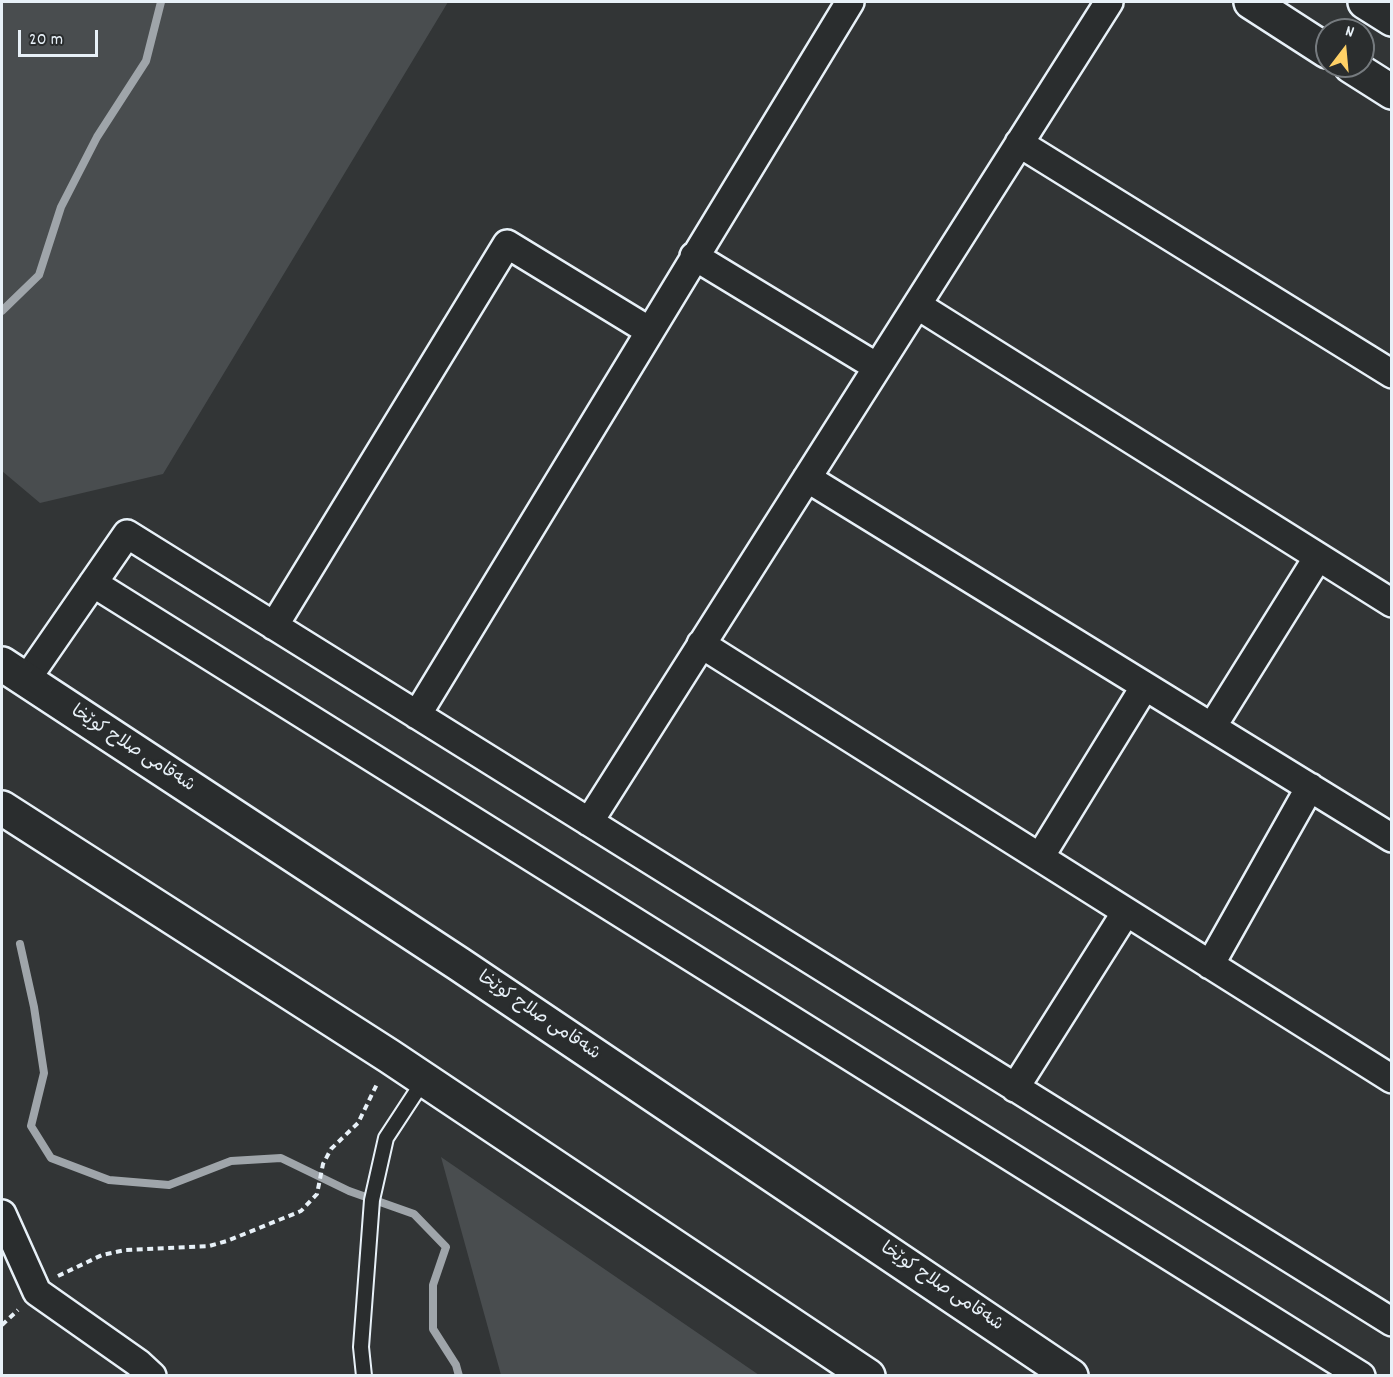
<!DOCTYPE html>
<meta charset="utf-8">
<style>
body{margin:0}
#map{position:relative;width:1393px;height:1377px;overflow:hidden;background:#323536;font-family:Dekko,sans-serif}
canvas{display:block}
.frame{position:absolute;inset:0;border:3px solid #e8f1f8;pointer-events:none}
.north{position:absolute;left:1315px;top:18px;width:60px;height:60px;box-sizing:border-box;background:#2a2d2e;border:2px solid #767b7f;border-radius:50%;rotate:16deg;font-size:16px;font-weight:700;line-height:24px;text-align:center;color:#e8f1f8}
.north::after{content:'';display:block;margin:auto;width:21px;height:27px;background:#ffd166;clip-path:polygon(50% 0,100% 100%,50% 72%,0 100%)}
.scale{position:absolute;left:18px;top:30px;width:80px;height:27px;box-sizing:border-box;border:3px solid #e8f1f8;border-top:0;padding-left:8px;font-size:18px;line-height:21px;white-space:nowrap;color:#e8f1f8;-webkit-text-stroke:4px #2a2d2e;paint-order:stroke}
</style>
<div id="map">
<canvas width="1393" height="1377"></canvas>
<div class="frame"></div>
<div class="north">N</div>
<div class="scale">20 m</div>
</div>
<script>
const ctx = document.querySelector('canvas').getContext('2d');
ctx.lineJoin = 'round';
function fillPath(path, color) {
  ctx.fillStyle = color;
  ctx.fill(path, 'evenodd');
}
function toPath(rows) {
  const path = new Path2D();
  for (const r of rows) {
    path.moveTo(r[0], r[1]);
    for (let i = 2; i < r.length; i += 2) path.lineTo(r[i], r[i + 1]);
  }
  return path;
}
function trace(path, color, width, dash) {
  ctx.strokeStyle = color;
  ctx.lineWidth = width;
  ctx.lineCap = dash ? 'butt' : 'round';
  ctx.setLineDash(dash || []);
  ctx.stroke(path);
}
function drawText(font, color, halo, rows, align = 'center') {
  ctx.font = font + ' Dekko,"Playpen Sans Arabic",sans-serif';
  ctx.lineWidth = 6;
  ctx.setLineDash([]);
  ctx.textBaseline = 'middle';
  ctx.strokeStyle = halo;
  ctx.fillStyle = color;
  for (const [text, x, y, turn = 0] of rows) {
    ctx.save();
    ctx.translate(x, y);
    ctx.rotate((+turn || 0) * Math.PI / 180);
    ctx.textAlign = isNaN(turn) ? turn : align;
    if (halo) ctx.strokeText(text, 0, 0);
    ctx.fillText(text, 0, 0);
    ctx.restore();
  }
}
fillPath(toPath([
 [2,2,448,2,163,474,40,503,2,471],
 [441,1157,759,1375,501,1375]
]), '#494d4f');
trace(toPath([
 [2,311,39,275,61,207,97,137,146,61,161,2],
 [20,944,34,1007,44,1073,31,1126,51,1158,109,1180,169,1185,231,1161,281,1158,349,1191,414,1214,446,1247,433,1285,433,1329,456,1365,459,1376]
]), '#9fa5aa', 8);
const lane = toPath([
 [364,1376,361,1347,372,1200,386,1138,424,1080]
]);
const street = toPath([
 [1019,143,1392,374],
 [694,256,877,367],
 [917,305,1392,603],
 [807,478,1392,838],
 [93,583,1361,1376],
 [274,626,507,244,648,330],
 [701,644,1392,1079],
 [26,680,127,534,1392,1322],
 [417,715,850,2],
 [1212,727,1318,557],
 [589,822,1109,2],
 [1040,857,1145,686],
 [1210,965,1310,787],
 [1015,1088,1126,912],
 [2,1214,37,1292,138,1363,152,1376]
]);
const secondary = toPath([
 [1251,2,1327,51],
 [1365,2,1392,19],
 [1351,66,1392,92]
]);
const highway = toPath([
 [2,664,459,964,1071,1376],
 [2,808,389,1056,868,1376]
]);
trace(lane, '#e8f1f8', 18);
trace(street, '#e8f1f8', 32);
trace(secondary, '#e8f1f8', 38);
trace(highway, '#e8f1f8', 38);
trace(toPath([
 [58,1276,102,1255,125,1250,209,1246,227,1241,301,1211,317,1194,323,1164,331,1149,358,1123,378,1082],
 [2,1325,18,1310]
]), '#e8f1f8', 4, [6, 4.5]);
trace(lane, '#2a2d2e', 14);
trace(street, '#2a2d2e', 27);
trace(secondary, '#2a2d2e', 33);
trace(highway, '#2a2d2e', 33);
drawText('18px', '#e8f1f8', '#2a2d2e', [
 ["شەقامی صلاح کوێخا",132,750,33],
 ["شەقامی صلاح کوێخا",538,1017,34],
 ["شەقامی صلاح کوێخا",941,1288,34]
]);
</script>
